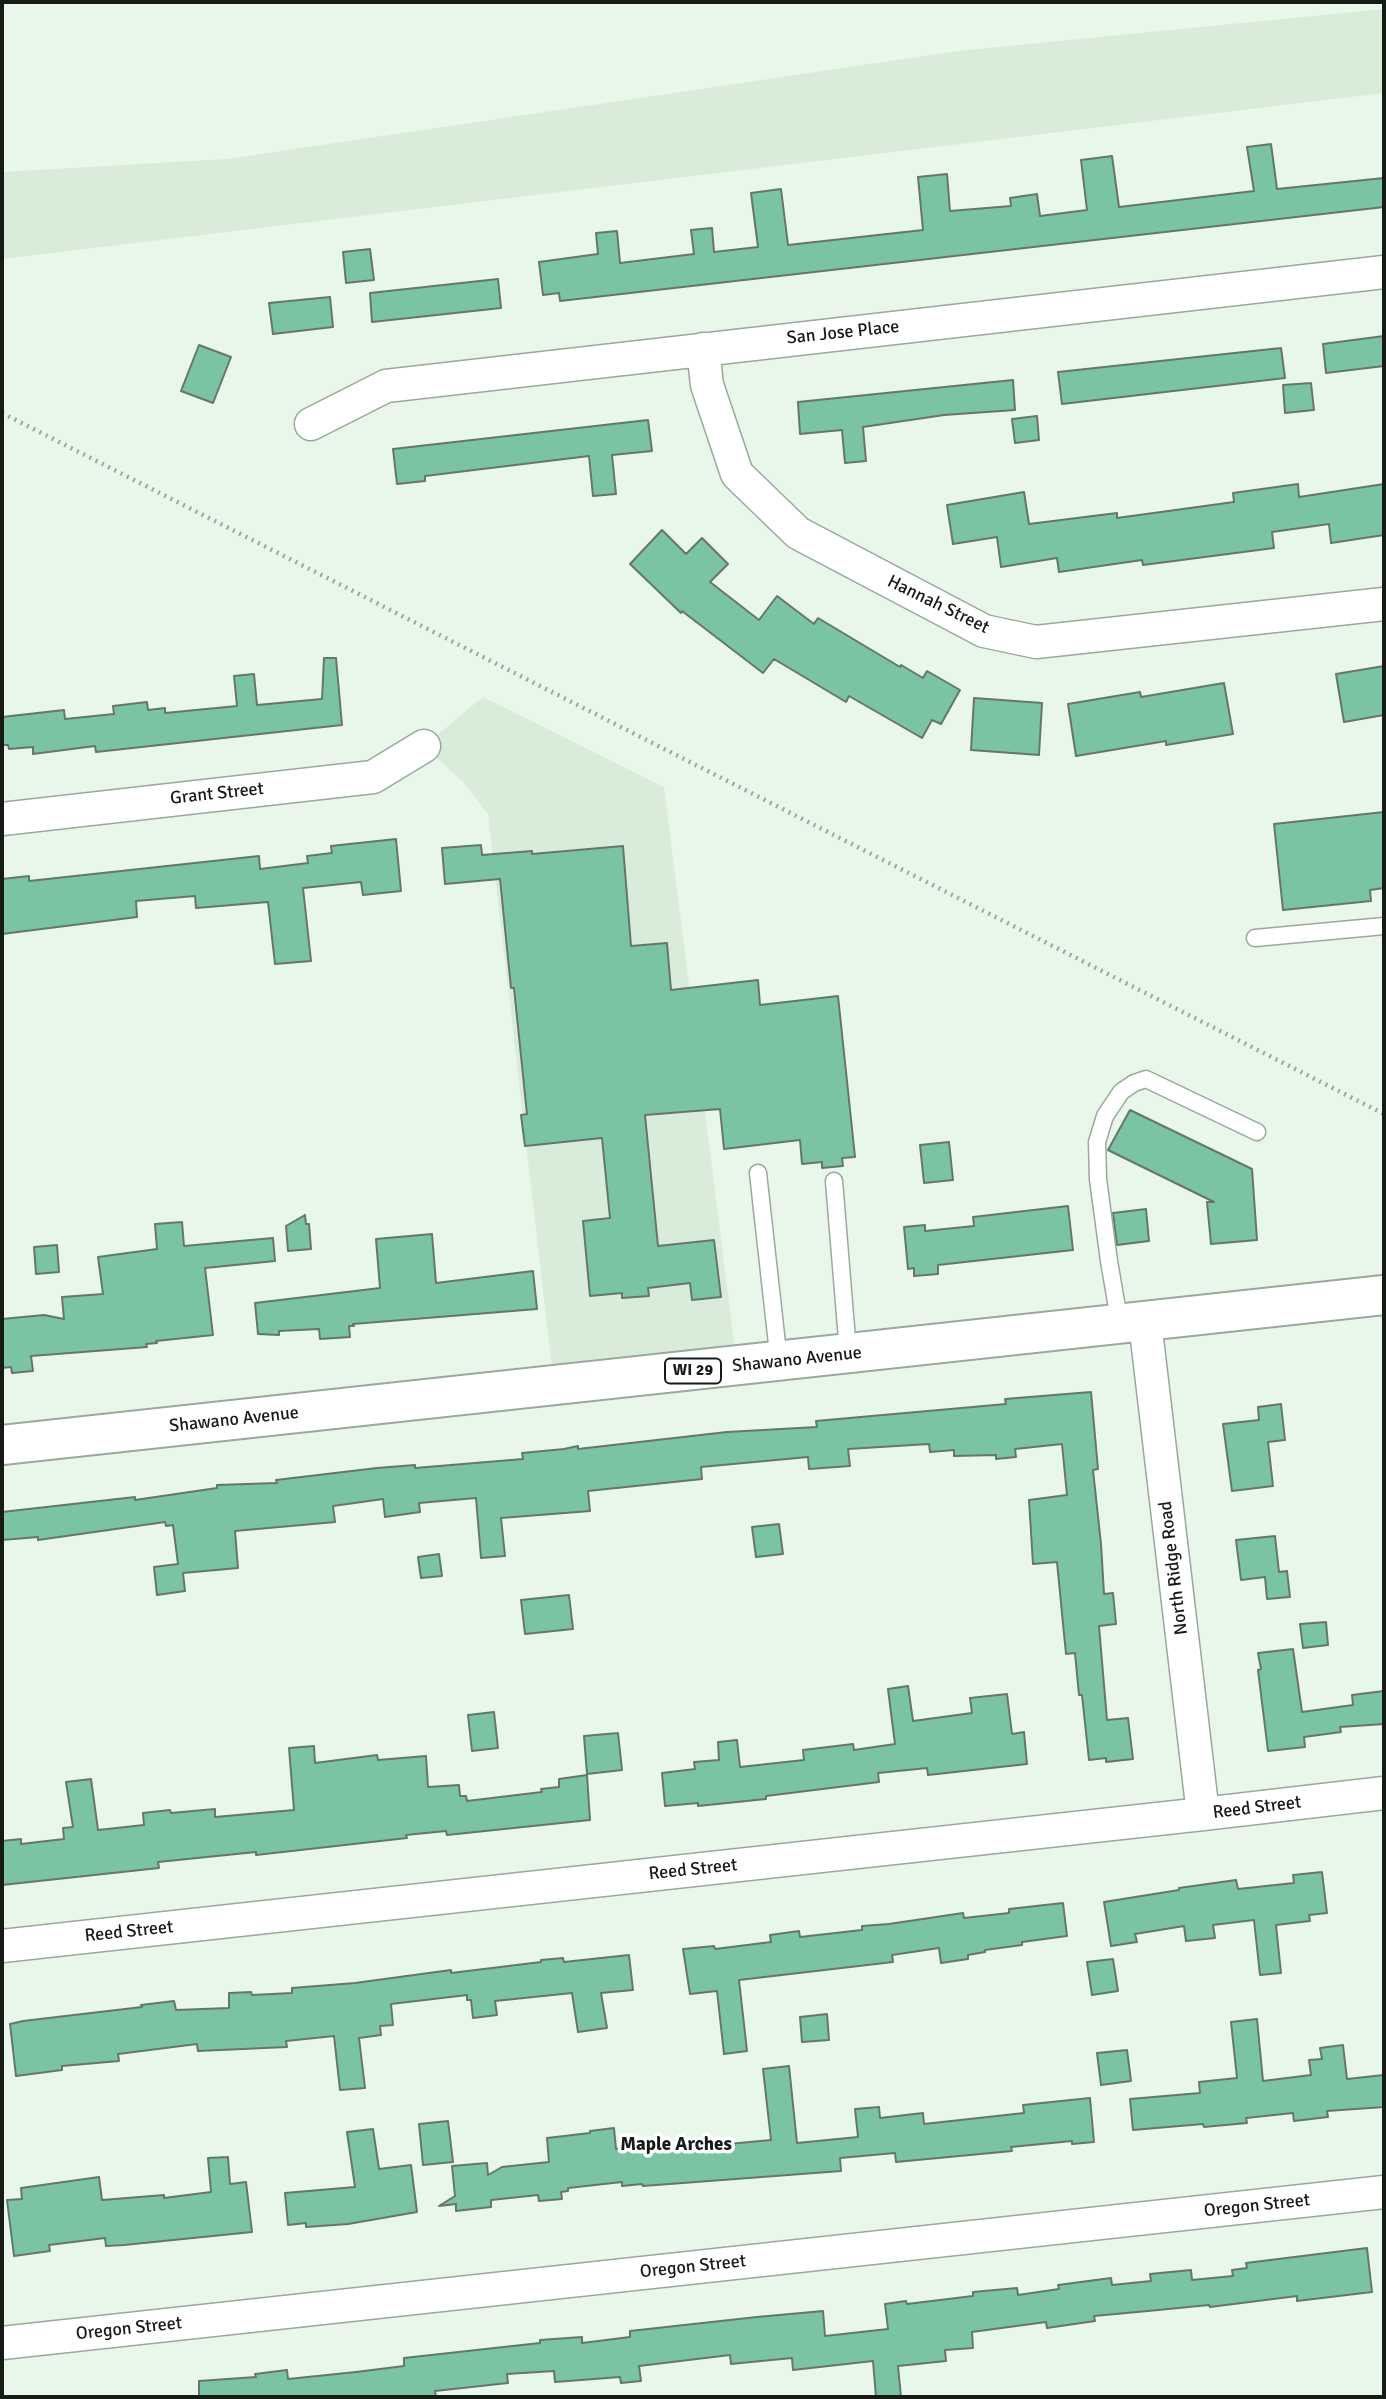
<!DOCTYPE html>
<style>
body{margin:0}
#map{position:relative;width:1386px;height:2399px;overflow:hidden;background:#e8f7e9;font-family:Signika,sans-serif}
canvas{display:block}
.frame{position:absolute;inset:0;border:4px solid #161b16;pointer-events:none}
</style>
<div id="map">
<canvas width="1386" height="2399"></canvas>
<div class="frame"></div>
</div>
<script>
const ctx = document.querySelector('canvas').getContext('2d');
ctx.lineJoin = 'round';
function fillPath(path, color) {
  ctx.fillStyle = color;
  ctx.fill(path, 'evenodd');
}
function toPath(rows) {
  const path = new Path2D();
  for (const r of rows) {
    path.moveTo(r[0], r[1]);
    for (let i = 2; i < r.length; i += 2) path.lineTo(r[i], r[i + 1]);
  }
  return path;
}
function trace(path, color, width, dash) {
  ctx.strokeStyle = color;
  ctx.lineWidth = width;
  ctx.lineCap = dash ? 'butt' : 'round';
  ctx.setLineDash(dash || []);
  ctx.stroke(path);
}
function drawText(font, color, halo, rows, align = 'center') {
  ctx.font = font + ' Signika,sans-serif';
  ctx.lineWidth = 7;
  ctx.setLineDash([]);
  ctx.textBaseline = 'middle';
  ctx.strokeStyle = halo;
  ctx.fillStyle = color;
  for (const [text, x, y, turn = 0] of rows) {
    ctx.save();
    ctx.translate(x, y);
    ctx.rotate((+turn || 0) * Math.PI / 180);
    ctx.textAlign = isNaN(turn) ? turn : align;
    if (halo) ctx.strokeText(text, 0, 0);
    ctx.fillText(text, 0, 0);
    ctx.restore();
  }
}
fillPath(toPath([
 [1384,9,1384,93,2,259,2,172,227,159,958,51],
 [483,697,664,787,737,1366,554,1386,488,814,463,782,424,746]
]), '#d8ecd9');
const building = toPath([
 [1271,144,1277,189,1384,178,1384,207,560,301,559,293,543,295,539,262,598,254,596,233,617,231,620,263,694,254,691,230,712,228,714,252,758,247,751,193,781,189,788,245,923,230,918,177,947,174,950,211,1011,206,1010,198,1037,194,1040,216,1087,210,1081,160,1112,156,1119,207,1254,191,1247,147,1271,144],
 [370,249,374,280,346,283,343,252,370,249],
 [498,279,501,308,372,322,370,293,498,279],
 [330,297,333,327,273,334,269,303,330,297],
 [1384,336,1384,366,1326,373,1323,344,1384,336],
 [199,345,231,357,213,403,181,391,199,345],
 [1281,348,1285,378,1062,404,1058,372,1281,348],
 [1013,380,1015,410,944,415,863,427,866,461,845,463,842,430,800,434,798,402,1013,380],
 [1311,383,1314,410,1285,413,1283,385,1311,383],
 [1037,416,1039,440,1015,443,1012,419,1037,416],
 [648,420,652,451,612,455,616,494,593,496,589,456,425,476,425,481,397,484,393,449,648,420],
 [1298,484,1299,497,1384,484,1384,535,1331,543,1329,524,1272,532,1274,548,1143,565,1142,560,1059,572,1057,558,1001,567,997,537,953,544,947,505,1024,492,1029,524,1117,513,1117,518,1234,502,1233,493,1298,484],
 [662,530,686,554,702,538,728,564,710,582,759,620,777,596,814,624,818,618,900,667,901,665,923,678,927,671,960,690,941,724,932,720,922,738,849,696,846,702,774,659,763,673,682,611,681,613,630,564,662,530],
 [324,658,336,658,342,725,96,752,95,746,33,754,33,747,9,749,8,745,2,745,2,717,64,710,65,719,114,714,113,706,147,702,148,710,165,708,165,713,237,706,234,676,254,674,257,705,322,699,324,658],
 [1384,666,1384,715,1344,722,1336,674,1384,666],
 [1224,683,1233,734,1166,745,1166,741,1076,756,1068,704,1140,692,1141,697,1224,683],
 [974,698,1042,703,1039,755,971,750,974,698],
 [1384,812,1384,888,1370,890,1371,901,1283,910,1274,824,1384,812],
 [396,839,401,891,363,895,361,882,303,888,311,961,275,964,268,902,196,908,195,896,136,901,137,917,2,934,2,879,29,876,29,881,259,856,260,869,308,863,307,856,332,853,331,846,396,839],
 [481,845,482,855,532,851,532,854,623,846,631,946,667,943,671,990,758,980,760,1005,838,996,855,1157,842,1158,843,1166,822,1168,822,1162,802,1164,800,1140,724,1149,720,1109,645,1115,658,1246,714,1240,721,1297,692,1300,690,1283,648,1288,649,1296,622,1298,622,1293,590,1296,583,1221,610,1218,602,1138,525,1146,521,1115,527,1114,514,988,511,988,500,879,445,884,442,848,481,845],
 [1130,1110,1252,1169,1257,1240,1211,1244,1207,1202,1214,1202,1108,1150,1130,1110],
 [949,1142,953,1180,924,1183,920,1145,949,1142],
 [1068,1206,1073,1250,938,1265,938,1274,914,1276,914,1268,908,1269,904,1227,925,1225,925,1231,974,1226,973,1217,1068,1206],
 [1146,1209,1149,1241,1117,1245,1113,1213,1146,1209],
 [305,1215,306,1224,309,1224,311,1249,288,1251,286,1226,305,1215],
 [182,1222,184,1246,273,1238,275,1261,205,1268,213,1335,156,1341,157,1343,146,1344,147,1347,31,1356,33,1371,12,1373,11,1367,2,1368,2,1319,44,1315,64,1319,62,1297,103,1294,98,1257,157,1249,155,1224,182,1222],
 [432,1234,436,1283,533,1271,537,1309,353,1324,354,1326,349,1326,350,1337,320,1339,319,1329,279,1331,279,1335,258,1334,255,1303,380,1288,376,1239,432,1234],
 [57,1245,59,1272,36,1274,34,1247,57,1245],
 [1091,1392,1098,1469,1093,1470,1101,1544,1104,1594,1113,1593,1116,1624,1099,1626,1107,1720,1128,1718,1133,1759,1106,1762,1106,1758,1089,1760,1082,1695,1079,1695,1075,1653,1066,1654,1057,1562,1033,1564,1029,1500,1067,1495,1062,1444,1015,1449,1016,1457,996,1459,996,1455,954,1456,954,1450,930,1452,929,1444,848,1449,850,1466,809,1469,808,1457,701,1467,702,1479,588,1491,590,1511,501,1518,505,1556,481,1558,476,1498,419,1503,420,1512,385,1517,383,1499,333,1506,335,1522,235,1531,238,1568,183,1573,185,1591,157,1595,154,1567,178,1564,173,1525,166,1526,165,1522,38,1540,38,1537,2,1540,2,1512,135,1497,135,1500,217,1488,217,1485,277,1483,276,1480,377,1468,415,1465,415,1468,523,1459,522,1453,564,1449,578,1446,578,1449,727,1432,817,1427,816,1421,1006,1404,1005,1399,1091,1392],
 [1281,1404,1285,1440,1268,1442,1273,1486,1232,1491,1223,1424,1259,1420,1258,1407,1281,1404],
 [779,1524,783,1554,756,1557,752,1527,779,1524],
 [1275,1536,1279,1572,1287,1571,1290,1597,1267,1599,1265,1577,1241,1580,1236,1540,1275,1536],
 [439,1554,442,1576,421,1578,418,1557,439,1554],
 [569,1595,573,1629,525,1634,521,1600,569,1595],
 [1326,1622,1328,1645,1303,1648,1300,1624,1326,1622],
 [1293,1649,1302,1712,1353,1705,1352,1695,1384,1691,1384,1724,1340,1727,1341,1732,1304,1737,1305,1747,1268,1751,1258,1670,1261,1669,1258,1653,1293,1649],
 [908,1686,913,1721,972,1713,970,1698,1007,1694,1012,1734,1024,1732,1027,1764,928,1775,927,1768,878,1773,879,1782,766,1796,766,1799,698,1806,698,1803,665,1806,662,1773,695,1769,694,1762,719,1760,718,1742,737,1740,740,1767,804,1760,803,1750,853,1744,854,1750,895,1744,888,1689,908,1686],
 [494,1712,498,1748,472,1751,468,1715,494,1712],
 [618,1733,622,1770,587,1774,584,1736,618,1733],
 [314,1746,315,1763,377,1755,378,1760,426,1756,428,1787,459,1785,460,1796,466,1796,467,1801,542,1792,541,1789,559,1787,559,1779,587,1775,590,1820,447,1835,446,1831,406,1835,407,1838,256,1855,256,1852,158,1862,159,1868,2,1885,2,1841,21,1839,21,1844,64,1839,63,1828,73,1827,66,1782,91,1779,98,1830,144,1825,143,1813,170,1810,171,1813,215,1809,215,1817,294,1810,289,1748,314,1746],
 [1322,1872,1327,1913,1309,1915,1310,1921,1276,1925,1281,1973,1260,1975,1254,1920,1213,1925,1215,1938,1186,1941,1184,1926,1135,1934,1137,1942,1111,1946,1104,1902,1179,1890,1179,1888,1236,1880,1238,1889,1294,1883,1293,1875,1322,1872],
 [1063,1903,1067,1936,1022,1942,1022,1945,985,1950,985,1952,968,1955,968,1959,941,1963,939,1948,892,1955,893,1962,739,1980,747,2051,724,2054,717,1991,690,1994,683,1949,714,1946,715,1949,771,1942,770,1935,799,1931,800,1937,862,1930,862,1926,889,1924,963,1913,964,1918,1009,1913,1009,1909,1063,1903],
 [629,1955,633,1990,601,1993,607,2028,578,2032,572,1993,495,2001,497,2015,473,2018,471,2000,467,2000,467,1995,391,2004,393,2025,380,2026,381,2035,359,2038,365,2088,340,2090,334,2036,286,2041,287,2047,198,2051,197,2044,118,2054,119,2061,62,2066,62,2070,16,2076,10,2024,23,2021,142,2007,141,2005,174,2001,176,2010,229,2008,229,1993,251,1992,252,1995,292,1993,292,1988,355,1983,451,1970,451,1973,541,1962,541,1960,563,1958,564,1962,629,1955],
 [1113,1959,1118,1991,1092,1995,1087,1962,1113,1959],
 [827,2014,829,2040,802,2042,800,2017,827,2014],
 [1257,2019,1263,2081,1311,2075,1309,2060,1322,2059,1320,2048,1343,2045,1347,2079,1384,2075,1384,2107,1327,2111,1328,2117,1294,2121,1293,2113,1246,2118,1247,2123,1204,2127,1203,2124,1133,2130,1130,2099,1200,2093,1199,2082,1237,2078,1231,2022,1257,2019],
 [1127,2050,1131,2081,1101,2085,1097,2053,1127,2050],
 [789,2066,797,2143,858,2137,855,2109,879,2107,880,2118,923,2113,924,2124,1024,2113,1023,2105,1090,2098,1094,2142,1072,2144,1072,2141,1011,2147,1012,2151,896,2162,895,2153,840,2158,841,2171,643,2186,642,2184,622,2186,622,2182,568,2188,568,2191,561,2192,562,2199,539,2201,538,2195,491,2200,491,2207,456,2211,456,2204,439,2206,455,2196,452,2166,487,2163,488,2175,502,2167,549,2162,547,2138,590,2133,590,2131,614,2128,616,2149,664,2144,665,2150,771,2140,763,2069,789,2066],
 [448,2121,453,2162,423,2165,419,2124,448,2121],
 [373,2129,379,2169,411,2165,417,2212,348,2224,306,2227,306,2223,288,2225,285,2193,355,2187,347,2132,373,2129],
 [228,2157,230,2184,246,2182,252,2232,124,2245,106,2246,105,2238,49,2245,50,2251,14,2256,7,2200,22,2199,21,2188,99,2177,102,2200,164,2195,164,2198,211,2192,208,2158,228,2157],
 [1367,2248,1372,2292,1297,2301,1297,2296,1210,2307,1209,2305,1148,2311,1094,2316,1095,2321,1047,2328,1046,2322,972,2332,973,2348,945,2350,946,2361,898,2366,901,2397,876,2397,873,2361,793,2370,792,2358,731,2364,730,2355,639,2366,641,2381,621,2383,620,2377,555,2382,554,2371,507,2374,508,2383,435,2391,436,2397,199,2397,199,2381,256,2377,255,2374,287,2370,288,2379,356,2372,404,2366,404,2358,540,2343,540,2340,582,2337,582,2343,630,2337,630,2331,757,2317,823,2311,825,2336,888,2329,885,2304,906,2301,907,2304,973,2296,973,2292,1017,2288,1018,2295,1059,2289,1058,2285,1111,2278,1112,2285,1151,2281,1150,2274,1191,2270,1192,2280,1233,2276,1232,2270,1247,2268,1246,2263,1367,2248]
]);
fillPath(building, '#7ac4a4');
trace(building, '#65766e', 2);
const service = toPath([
 [1255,938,1384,926],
 [758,1173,779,1362],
 [834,1181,848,1352],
 [1120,1325,1109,1261,1098,1179,1097,1142,1105,1116,1121,1092,1134,1083,1146,1079,1257,1132]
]);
const minor = toPath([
 [703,349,707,385,737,474,798,533,984,631,1036,642,1384,604],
 [311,424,386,386,1384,272],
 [2,819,373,777,424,746],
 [1145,1322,1203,1814],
 [2,1946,1203,1814,1384,1793],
 [2,2343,1384,2192]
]);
const primary = toPath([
 [2,1445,1384,1295]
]);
trace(service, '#9ba89c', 19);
trace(minor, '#9ba89c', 35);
trace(primary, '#9ba89c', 42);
trace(toPath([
 [2,413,1384,1114]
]), '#9ca89d', 4.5, [2, 5]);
trace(service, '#fff', 16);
trace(minor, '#fff', 32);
trace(primary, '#fff', 38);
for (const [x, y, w] of [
 [693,1371,56]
]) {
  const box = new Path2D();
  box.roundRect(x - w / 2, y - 12.5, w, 25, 5);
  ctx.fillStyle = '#fff';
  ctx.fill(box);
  trace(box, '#161b16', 2);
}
drawText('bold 16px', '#161b16', null, [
 ["WI 29",693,1371]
]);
drawText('18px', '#161b16', '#fff', [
 ["San Jose Place",843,333,-6],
 ["Hannah Street",938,605,26],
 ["Grant Street",217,794,-6],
 ["Shawano Avenue",797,1360,-6],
 ["Shawano Avenue",234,1420,-6],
 ["North Ridge Road",1174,1568,-97],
 ["Reed Street",1257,1808,-7],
 ["Reed Street",693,1870,-6],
 ["Reed Street",129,1932,-6],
 ["Oregon Street",1257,2206,-6],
 ["Oregon Street",693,2267,-6],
 ["Oregon Street",129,2329,-6]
]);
drawText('bold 19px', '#161b16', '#fff', [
 ["Maple Arches",676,2145]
]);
</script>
